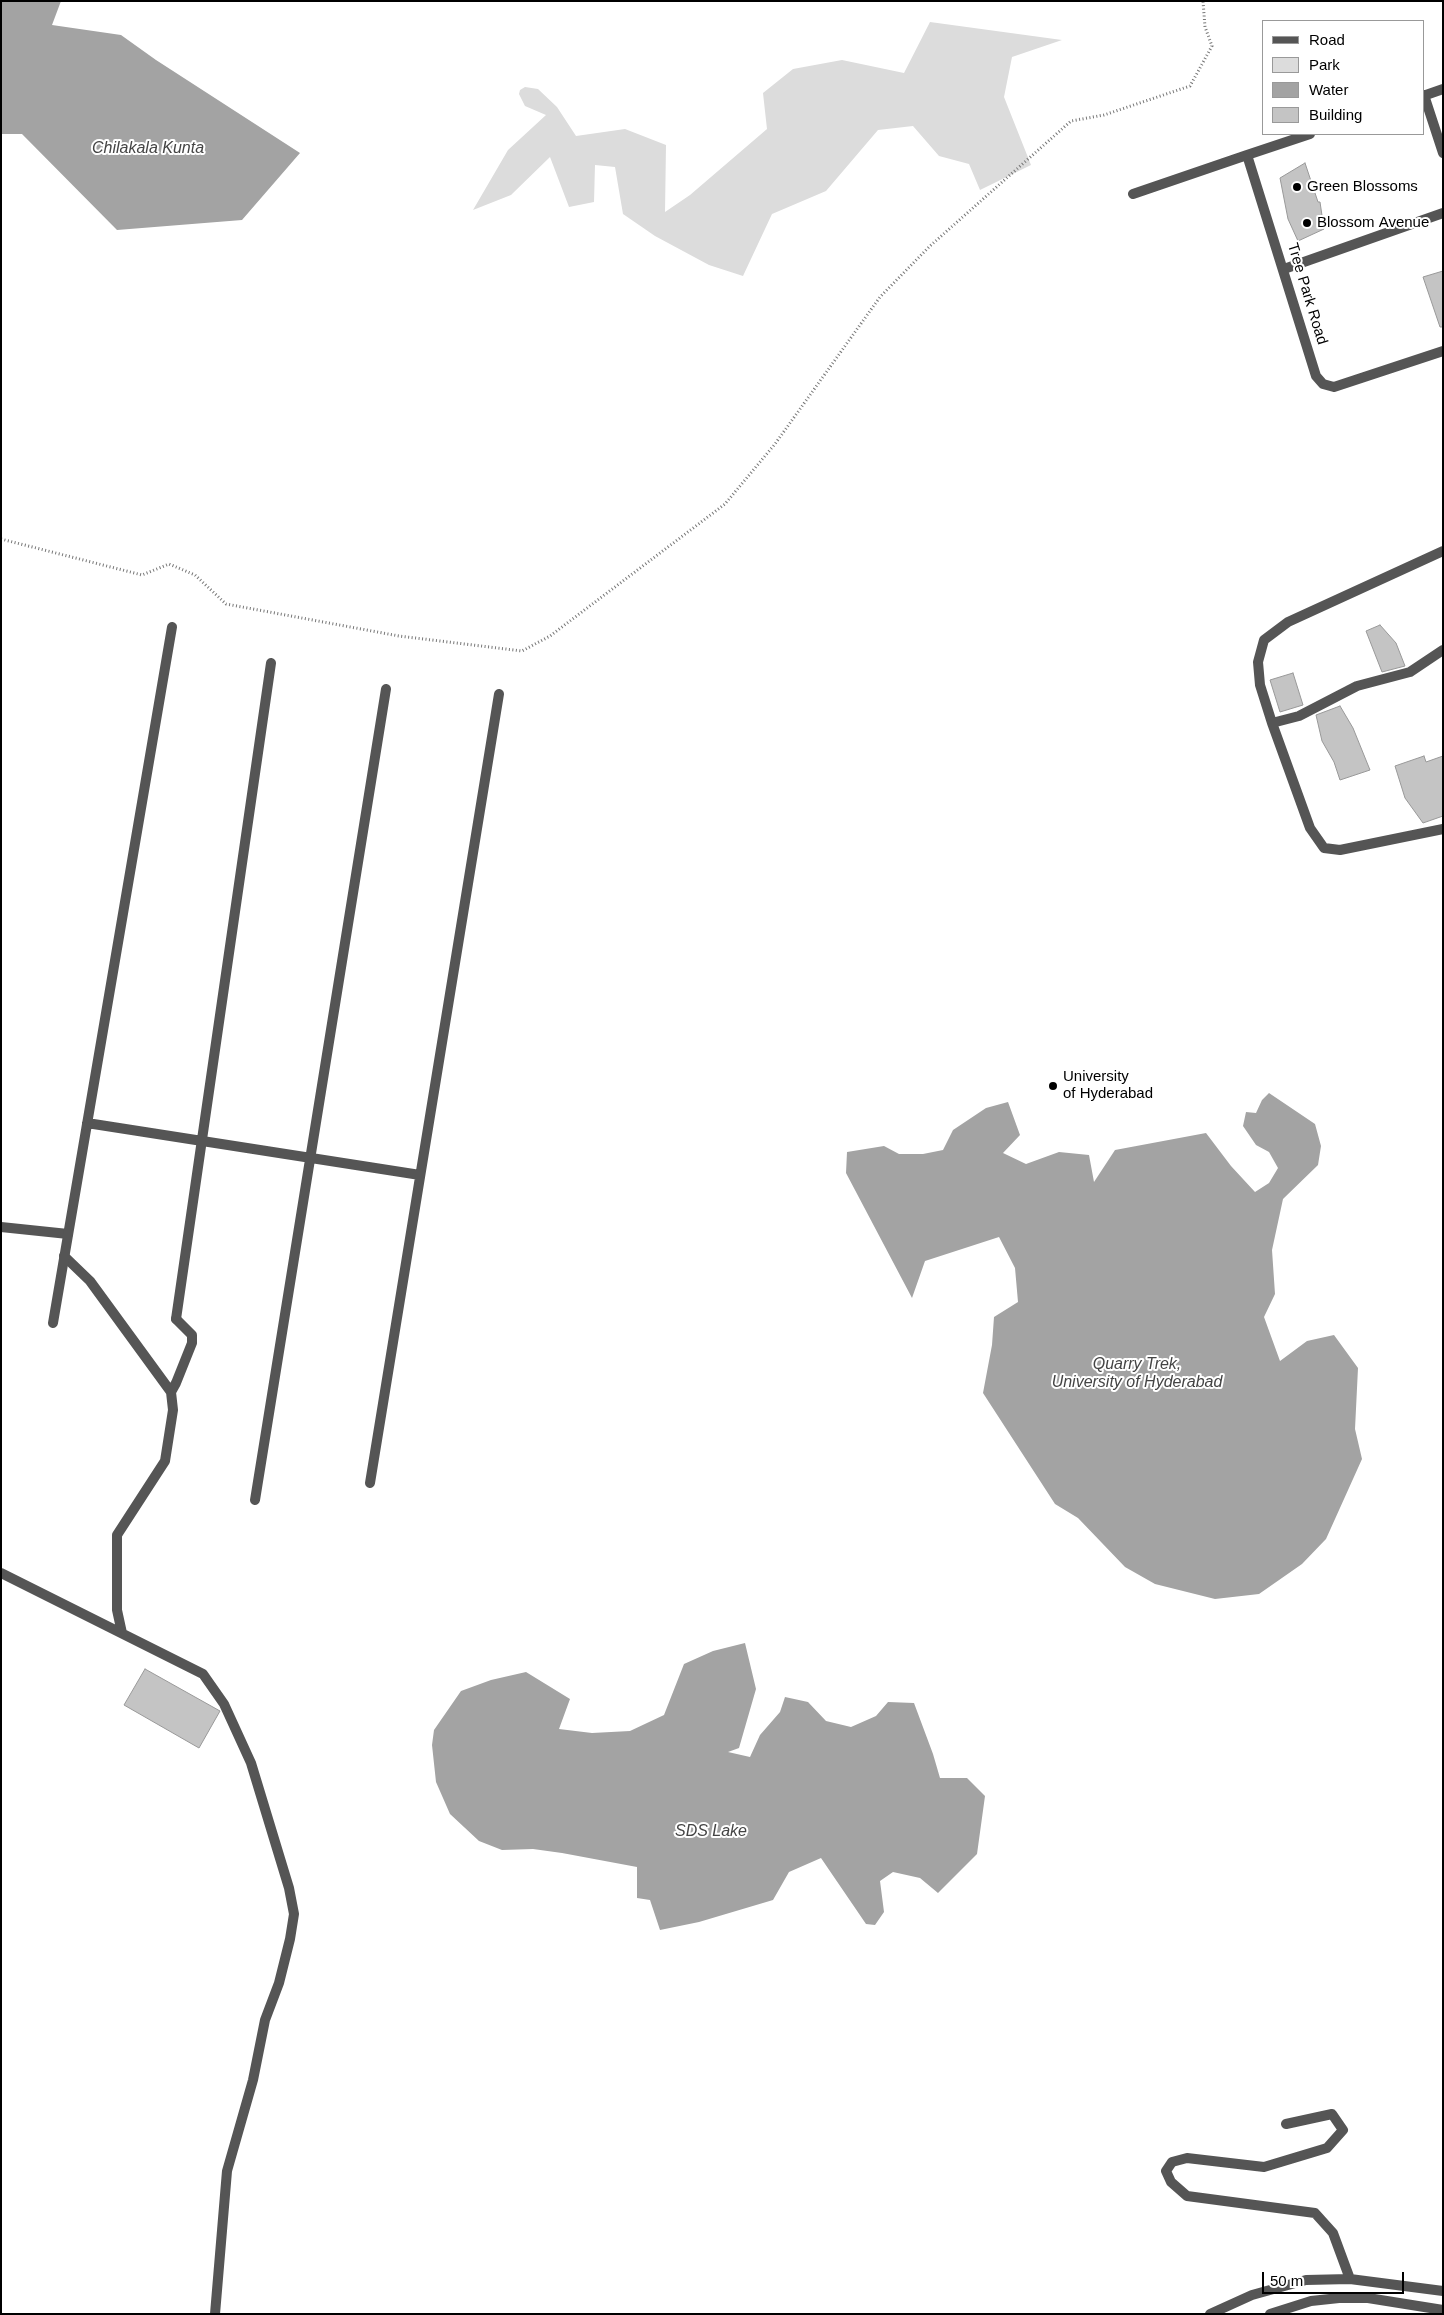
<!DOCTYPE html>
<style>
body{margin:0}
#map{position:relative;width:1444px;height:2315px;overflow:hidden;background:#fff;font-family:Arial,sans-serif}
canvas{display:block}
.frame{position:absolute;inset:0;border:2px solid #000;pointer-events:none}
.legend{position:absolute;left:1262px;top:20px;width:162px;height:115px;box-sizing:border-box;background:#fff;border:1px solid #999;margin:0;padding:6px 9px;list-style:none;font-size:15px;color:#000}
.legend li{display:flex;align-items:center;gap:10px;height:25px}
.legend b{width:25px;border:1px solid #999}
.scale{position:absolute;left:1262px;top:2272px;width:142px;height:22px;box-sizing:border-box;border:2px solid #000;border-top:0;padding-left:6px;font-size:15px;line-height:18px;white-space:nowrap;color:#000;-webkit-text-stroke:4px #fff;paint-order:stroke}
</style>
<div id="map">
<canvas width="1444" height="2315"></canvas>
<div class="frame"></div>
<ul class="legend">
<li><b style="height:6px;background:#555"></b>Road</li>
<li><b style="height:14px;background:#dcdcdc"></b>Park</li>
<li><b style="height:14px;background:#a3a3a3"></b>Water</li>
<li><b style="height:14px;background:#c4c4c4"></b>Building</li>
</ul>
<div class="scale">50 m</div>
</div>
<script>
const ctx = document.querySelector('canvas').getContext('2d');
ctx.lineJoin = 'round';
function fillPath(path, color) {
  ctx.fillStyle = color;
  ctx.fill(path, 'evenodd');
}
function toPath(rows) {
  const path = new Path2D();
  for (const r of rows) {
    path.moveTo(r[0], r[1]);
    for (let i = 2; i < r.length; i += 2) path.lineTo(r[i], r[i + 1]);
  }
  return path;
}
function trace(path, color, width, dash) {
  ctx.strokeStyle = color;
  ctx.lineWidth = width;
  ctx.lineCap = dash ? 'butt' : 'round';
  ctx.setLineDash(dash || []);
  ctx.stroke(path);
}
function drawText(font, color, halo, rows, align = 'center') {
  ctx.font = font + ' Arial,sans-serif';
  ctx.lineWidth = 4;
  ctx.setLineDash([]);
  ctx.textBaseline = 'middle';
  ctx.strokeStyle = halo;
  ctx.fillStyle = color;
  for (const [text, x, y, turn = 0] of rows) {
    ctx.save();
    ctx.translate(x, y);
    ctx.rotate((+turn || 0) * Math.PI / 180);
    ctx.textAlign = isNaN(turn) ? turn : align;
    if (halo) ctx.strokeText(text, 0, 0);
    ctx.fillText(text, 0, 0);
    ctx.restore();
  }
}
fillPath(toPath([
 [930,22,1062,40,1012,57,1004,97,1031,165,980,190,969,164,939,156,913,126,878,130,826,191,772,214,743,276,709,265,655,236,623,214,615,167,595,165,594,202,569,207,550,157,511,195,473,210,508,150,546,115,525,106,519,94,520,90,525,87,538,89,557,107,576,136,625,129,666,145,665,212,690,195,767,129,763,93,793,69,842,60,904,73]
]), '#dcdcdc');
fillPath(toPath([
 [1,1,61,1,52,25,121,35,156,60,300,153,242,220,117,230,22,134,1,134],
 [1269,1093,1315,1124,1321,1146,1318,1165,1283,1199,1272,1250,1275,1294,1264,1317,1280,1361,1307,1341,1334,1335,1358,1368,1355,1429,1362,1459,1326,1539,1302,1564,1259,1594,1215,1599,1155,1584,1125,1567,1078,1518,1055,1504,983,1393,992,1345,994,1317,1018,1302,1015,1268,999,1237,925,1261,912,1298,846,1173,847,1152,884,1146,899,1154,923,1154,943,1150,953,1130,986,1108,1008,1102,1020,1135,1003,1153,1026,1164,1059,1152,1089,1155,1094,1182,1115,1150,1206,1133,1231,1166,1255,1192,1269,1183,1278,1168,1269,1152,1256,1145,1243,1126,1246,1112,1256,1113,1262,1100],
 [745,1643,756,1689,739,1748,728,1752,750,1757,760,1735,780,1712,785,1697,808,1702,826,1721,851,1727,876,1716,888,1702,914,1703,933,1754,940,1778,967,1778,985,1796,977,1854,938,1893,920,1878,893,1872,880,1881,884,1912,875,1925,866,1924,821,1858,789,1872,773,1900,699,1922,660,1930,650,1900,637,1898,637,1867,562,1853,533,1849,502,1850,479,1841,450,1814,436,1782,432,1745,434,1730,461,1691,491,1680,526,1672,570,1699,559,1729,592,1733,630,1731,664,1715,684,1664,713,1651]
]), '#a3a3a3');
const building = toPath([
 [1305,163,1318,202,1320,202,1324,229,1298,241,1288,219,1280,178,1305,163],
 [1443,271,1443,327,1440,327,1423,277,1443,271],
 [1380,625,1396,643,1405,666,1382,672,1366,631,1380,625],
 [1293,673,1303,705,1280,712,1270,680,1293,673],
 [1340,706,1353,728,1370,770,1340,780,1334,762,1322,741,1316,715,1340,706],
 [1424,756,1426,762,1443,756,1443,816,1423,823,1405,798,1395,766,1424,756],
 [145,1669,220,1711,199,1748,124,1705,145,1669]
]);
fillPath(building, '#c4c4c4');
trace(building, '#999', 1);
trace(toPath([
 [1,539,142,575,169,564,195,575,226,604,399,636,522,651,550,636,725,504,775,444,880,297,930,246,1071,121,1104,115,1190,86,1212,46,1205,27,1203,1]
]), '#777', 3, [1, 2.5]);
trace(toPath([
 [1,1227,68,1234],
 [64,1256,90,1281,171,1392,173,1410,165,1461,117,1535,117,1610,122,1633],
 [171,1392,176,1383,192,1343,192,1335,176,1319],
 [1,1573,203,1674,224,1704,251,1763,289,1888,294,1914,290,1939,279,1983,265,2020,253,2080,227,2171,215,2314],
 [1286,2124,1332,2114,1343,2130,1327,2148,1264,2167,1187,2158,1172,2162,1166,2171,1171,2182,1187,2196,1315,2213,1333,2233,1350,2279],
 [1210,2314,1252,2295,1306,2280,1350,2279,1443,2291],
 [1270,2314,1311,2301,1339,2298,1368,2298,1443,2310]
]), '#555', 10);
trace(toPath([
 [1424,95,1443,153],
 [1423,96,1443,89],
 [1310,134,1247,155,1316,376,1323,384,1334,387,1443,351],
 [1133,194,1247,155],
 [1284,269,1443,213],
 [1443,551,1288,622,1264,640,1258,662,1260,685,1272,723,1310,828,1324,848,1340,850,1443,829],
 [1272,723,1299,716,1357,686,1410,672,1443,650],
 [87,1123,420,1175],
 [176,1319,271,663],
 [53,1323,172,627],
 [370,1483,499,694],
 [255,1500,386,689]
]), '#555', 10);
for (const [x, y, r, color] of [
 [1297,187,5,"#000"],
 [1307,223,5,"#000"],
 [1053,1086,5,"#000"]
]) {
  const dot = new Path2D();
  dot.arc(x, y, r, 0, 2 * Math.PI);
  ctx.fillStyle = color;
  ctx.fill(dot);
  trace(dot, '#fff', 2);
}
drawText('15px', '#000', '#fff', [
 ["Green Blossoms",1307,187],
 ["Blossom Avenue",1317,223],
 ["University",1063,1077],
 ["of Hyderabad",1063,1094]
], 'left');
drawText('15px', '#000', '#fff', [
 ["Tree Park Road",1307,294,73]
]);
drawText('italic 16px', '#444', '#fff', [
 ["Chilakala Kunta",148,149],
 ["Quarry Trek,",1137,1365],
 ["University of Hyderabad",1137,1383],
 ["SDS Lake",711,1832]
]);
</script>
